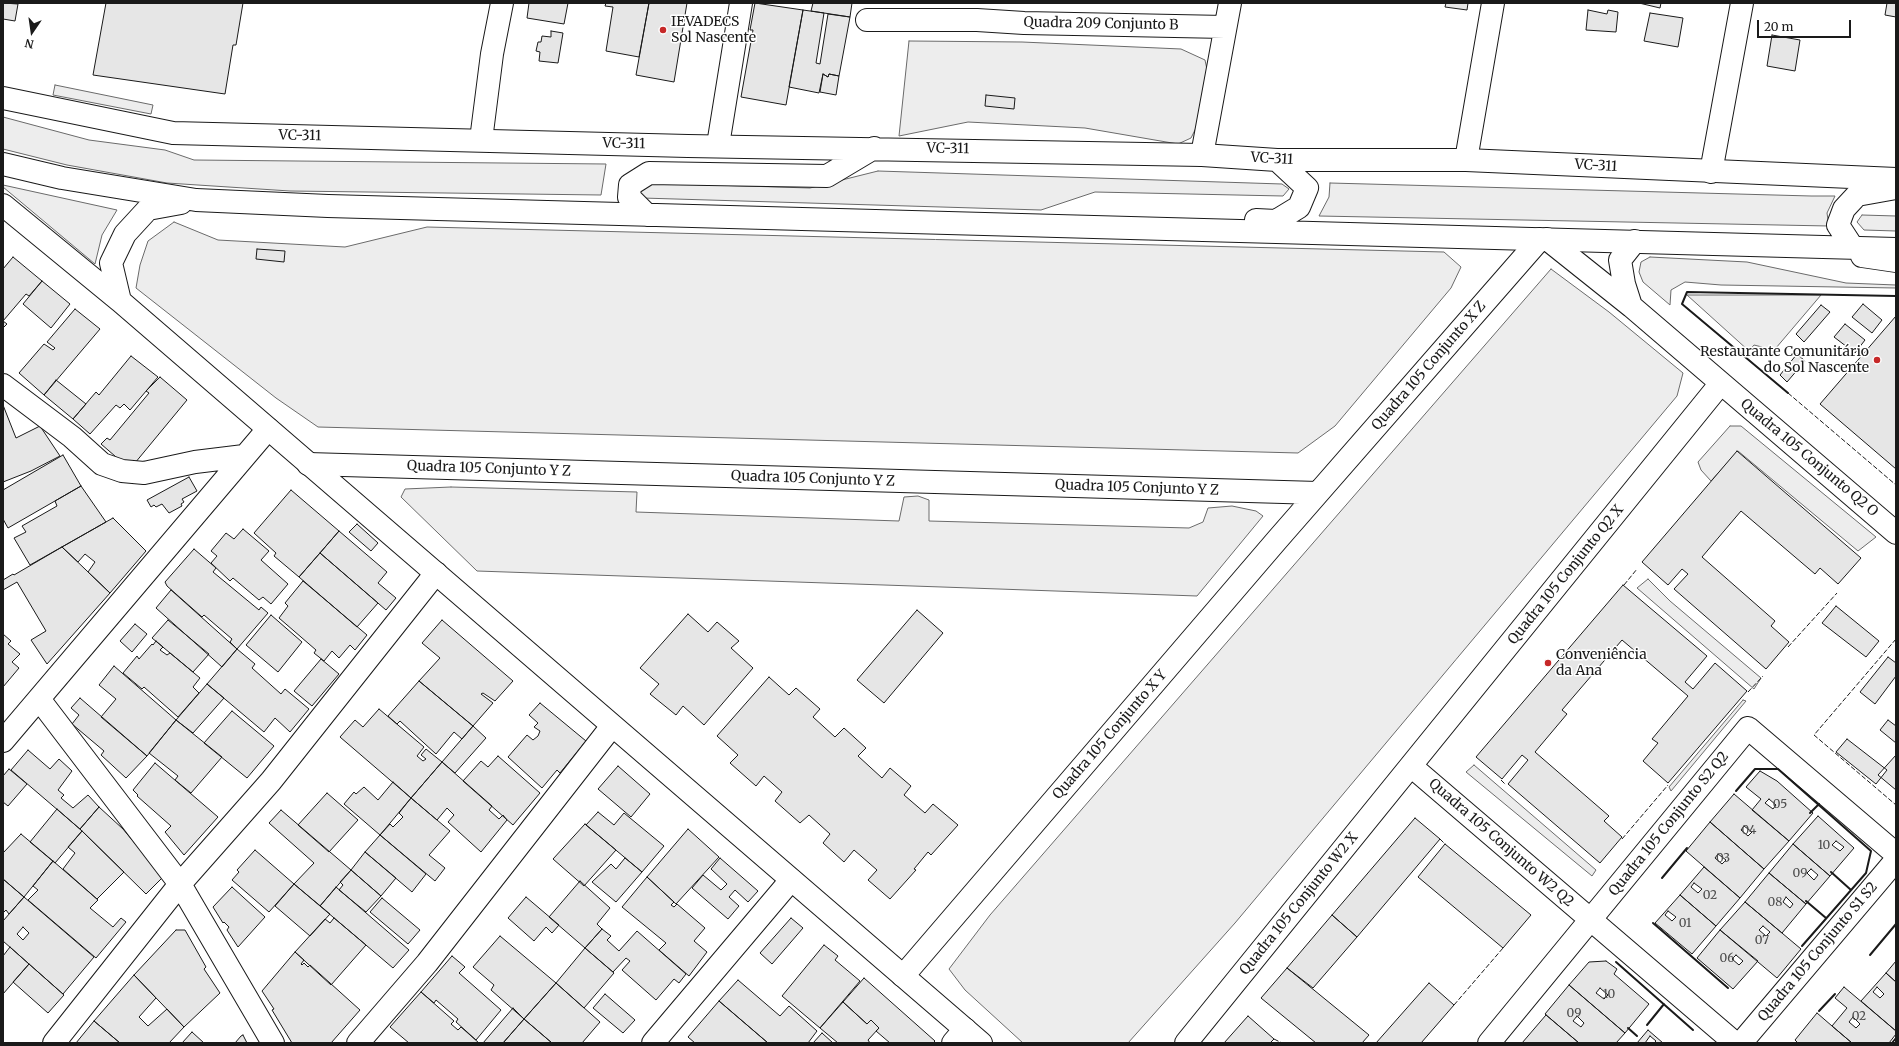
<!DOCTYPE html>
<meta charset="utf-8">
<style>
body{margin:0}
#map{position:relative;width:1899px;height:1046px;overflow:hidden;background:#fff;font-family:Merriweather,serif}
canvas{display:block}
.frame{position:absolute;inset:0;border:4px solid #1a1a1a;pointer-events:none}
.north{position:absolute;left:12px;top:12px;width:40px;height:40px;-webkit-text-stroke:3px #fff;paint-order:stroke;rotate:193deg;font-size:11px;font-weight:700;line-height:16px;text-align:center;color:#1a1a1a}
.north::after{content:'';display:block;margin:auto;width:14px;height:18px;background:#1a1a1a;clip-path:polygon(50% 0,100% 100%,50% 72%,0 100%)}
.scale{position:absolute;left:1757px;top:20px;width:94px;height:18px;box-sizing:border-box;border:2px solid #1a1a1a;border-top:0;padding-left:5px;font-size:12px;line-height:14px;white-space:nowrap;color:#1a1a1a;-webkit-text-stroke:3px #fff;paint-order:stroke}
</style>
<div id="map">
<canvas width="1899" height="1046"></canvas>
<div class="frame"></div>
<div class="north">N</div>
<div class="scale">20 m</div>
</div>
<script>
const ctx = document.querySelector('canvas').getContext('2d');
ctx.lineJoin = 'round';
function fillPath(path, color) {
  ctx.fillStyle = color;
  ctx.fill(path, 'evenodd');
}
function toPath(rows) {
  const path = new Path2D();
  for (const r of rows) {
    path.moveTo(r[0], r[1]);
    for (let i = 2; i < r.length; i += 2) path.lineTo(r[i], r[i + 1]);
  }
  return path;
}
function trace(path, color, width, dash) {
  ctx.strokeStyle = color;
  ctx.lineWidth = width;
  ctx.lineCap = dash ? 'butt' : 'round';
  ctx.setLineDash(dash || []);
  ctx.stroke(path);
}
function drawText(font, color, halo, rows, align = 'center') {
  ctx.font = font + ' Merriweather,serif';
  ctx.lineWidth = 3;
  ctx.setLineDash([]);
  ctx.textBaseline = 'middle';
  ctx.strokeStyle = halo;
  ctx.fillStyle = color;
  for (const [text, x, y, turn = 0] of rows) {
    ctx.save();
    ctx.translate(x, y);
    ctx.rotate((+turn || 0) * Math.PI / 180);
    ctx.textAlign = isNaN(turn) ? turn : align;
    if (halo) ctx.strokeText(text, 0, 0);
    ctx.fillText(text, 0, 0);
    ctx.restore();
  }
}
const green = toPath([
 [909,41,1022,42,1181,49,1205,60,1209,79,1202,116,1191,138,1178,144,1085,128,968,122,899,136,909,41],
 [55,85,153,105,151,114,53,95,55,85],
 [3,117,89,140,165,150,194,160,606,164,601,195,290,191,167,183,67,165,3,149,3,117],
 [878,171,1282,184,1289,189,1283,196,1095,192,1041,210,642,198,637,190,646,183,810,188,878,171],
 [1330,183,1811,196,1835,196,1827,213,1829,226,1319,216,1329,197,1330,183],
 [3,185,117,210,102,235,95,264,3,187,3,185],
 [1862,215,1896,216,1896,231,1864,230,1857,222,1862,215],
 [174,222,218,240,345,247,427,227,1444,252,1461,267,1451,288,1335,426,1298,453,318,427,276,398,136,288,140,265,148,241,174,222],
 [1650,257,1747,262,1846,283,1896,285,1896,288,1721,285,1685,282,1671,290,1670,305,1643,282,1639,272,1641,262,1650,257],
 [1551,269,1609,312,1683,373,1677,396,1235,923,1128,1043,1023,1043,965,990,949,969,990,915,1551,269],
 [1687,295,1821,295,1770,355,1762,347,1754,345,1749,351,1687,295],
 [1730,426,1741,426,1876,537,1858,551,1738,451,1711,481,1701,470,1698,462,1730,426],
 [451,487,637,492,636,512,899,521,904,497,918,496,929,500,929,521,1189,528,1203,522,1208,508,1232,506,1256,511,1263,516,1197,596,942,587,477,571,401,497,405,489,451,487],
 [1648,579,1670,601,1761,678,1754,689,1637,588,1648,579],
 [1743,700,1746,701,1671,791,1669,787,1743,700],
 [1474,765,1596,870,1592,876,1466,772,1474,765]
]);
fillPath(green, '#ededed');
trace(green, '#6a6a6a', 1);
const building = toPath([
 [3,3,18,4,15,21,3,19,3,3],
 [106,3,243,3,236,45,233,45,225,94,93,75,106,3],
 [529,3,568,3,564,24,527,18,529,3],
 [606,3,649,3,639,57,606,51,613,7,605,6,606,3],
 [649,3,687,3,674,82,636,75,649,3],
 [755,3,803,10,786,105,741,97,753,30,750,30,755,3],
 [813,3,852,3,850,17,811,11,813,3],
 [1446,3,1468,3,1467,10,1445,7,1446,3],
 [1639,3,1661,3,1660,8,1639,3],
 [1887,3,1896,3,1896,17,1885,15,1887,3],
 [803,10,824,13,816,63,820,64,828,14,850,17,839,76,829,74,828,77,823,74,819,93,789,87,803,10],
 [1588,10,1607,14,1608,10,1618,12,1616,32,1586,30,1588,10],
 [1650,13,1683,18,1678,47,1644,41,1650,13],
 [551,31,563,33,558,63,539,61,540,52,536,51,538,42,541,42,542,36,551,37,551,31],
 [1772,35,1800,40,1795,71,1767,66,1772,35],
 [823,74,828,77,829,74,839,76,836,95,820,92,823,74],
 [986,95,1015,98,1014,109,985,106,986,95],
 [257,249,285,251,284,262,256,259,257,249],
 [13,257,42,281,29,296,26,294,3,321,7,324,3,328,3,269,13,257],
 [42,281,70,304,51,328,23,304,42,281],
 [1863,304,1882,320,1872,333,1852,317,1863,304],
 [1821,305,1830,312,1804,342,1796,334,1821,305],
 [75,309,100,329,44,395,19,373,44,344,53,350,55,348,47,342,75,309],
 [1896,316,1896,469,1820,404,1896,316],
 [1845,324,1865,340,1855,353,1834,337,1845,324],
 [1797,354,1805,361,1787,382,1780,375,1797,354],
 [131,356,158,377,130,410,124,404,120,408,116,405,90,434,73,419,96,392,99,395,131,356],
 [160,377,187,400,130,469,101,444,107,438,110,440,149,393,146,391,160,377],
 [56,380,86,404,73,419,44,395,56,380],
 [3,405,16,438,40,426,60,456,31,471,3,482,3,405],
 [1737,451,1861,558,1838,584,1820,568,1815,574,1741,511,1702,557,1775,621,1771,626,1789,642,1766,669,1674,589,1688,574,1682,569,1668,585,1642,562,1737,451],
 [63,455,81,486,8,528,3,519,3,490,63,455],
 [189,477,197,491,182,499,184,502,181,504,182,506,169,513,162,504,156,507,154,505,151,507,147,500,189,477],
 [81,486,106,522,30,565,14,538,26,532,22,526,57,506,55,501,81,486],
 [291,490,339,531,299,577,274,556,276,553,254,533,291,490],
 [113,518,146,551,110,593,88,572,95,562,85,554,78,562,62,547,113,518],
 [357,524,378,543,371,551,349,532,357,524],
 [243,529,269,551,261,560,288,584,271,604,263,597,259,600,233,578,230,581,211,563,217,556,211,551,226,533,234,539,243,529],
 [339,531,387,572,378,583,396,598,386,610,320,553,339,531],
 [62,547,110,593,47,664,31,640,46,631,17,582,3,590,3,580,13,574,14,575,62,547],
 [194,549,216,568,213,572,259,610,261,607,268,613,237,649,230,642,232,639,204,615,202,617,167,586,165,582,194,549],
 [320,553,378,603,357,627,299,577,320,553],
 [303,581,367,635,355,650,350,645,339,658,332,651,324,661,314,653,316,650,279,618,288,606,285,603,303,581],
 [1623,585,1707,656,1685,682,1693,689,1715,663,1747,691,1668,783,1643,761,1658,743,1652,739,1688,696,1622,640,1562,710,1567,714,1535,752,1609,816,1604,821,1622,837,1600,863,1508,784,1528,760,1522,755,1502,779,1476,757,1623,585],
 [171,590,237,649,222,667,156,608,171,590],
 [1836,606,1879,641,1866,657,1822,623,1836,606],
 [917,610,943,633,884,703,857,680,917,610],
 [688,614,708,632,717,622,739,641,731,648,753,668,704,725,683,706,676,715,650,694,659,684,640,668,688,614],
 [271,615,302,642,278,672,246,645,271,615],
 [168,620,209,654,193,672,152,638,168,620],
 [442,620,513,681,495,701,483,693,481,694,493,703,473,726,419,681,440,658,422,643,442,620],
 [135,624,147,634,132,652,120,641,135,624],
 [3,634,11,641,8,644,20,654,12,662,19,668,3,687,3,634],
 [156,641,163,647,160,650,167,655,170,653,200,678,193,687,199,693,178,717,144,687,142,689,123,673,137,656,139,659,152,644,153,645,156,641],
 [237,649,255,664,252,668,281,694,285,689,309,709,290,732,275,718,264,732,207,684,237,649],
 [1888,657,1896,663,1896,676,1875,704,1860,692,1888,657],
 [321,659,339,674,312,706,294,691,321,659],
 [114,666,176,720,147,756,101,717,116,699,99,685,114,666],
 [769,677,789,695,796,688,820,709,813,717,835,737,844,728,866,748,858,756,882,778,890,768,911,786,904,795,925,813,933,804,958,825,931,855,928,852,914,869,916,870,890,899,868,880,877,870,854,850,844,862,823,843,830,834,809,815,800,823,775,801,782,792,764,776,756,786,730,763,738,755,717,736,769,677],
 [419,681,473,726,462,739,454,732,436,754,400,721,397,724,388,716,419,681],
 [207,684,224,698,193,733,176,720,207,684],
 [80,698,147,756,126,778,101,755,104,751,72,724,79,715,71,708,80,698],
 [540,703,586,741,560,773,557,770,542,788,508,757,527,735,533,740,538,736,540,731,534,727,538,723,529,715,540,703],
 [379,709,424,747,417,756,423,761,426,759,421,755,426,749,442,762,411,798,340,737,355,720,363,727,379,709],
 [232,711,274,746,247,778,204,743,232,711],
 [176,720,222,757,191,793,175,780,178,776,149,753,176,720],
 [1888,720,1896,726,1896,743,1880,730,1888,720],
 [473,726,486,738,455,773,442,762,473,726],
 [1847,739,1887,770,1876,784,1836,752,1847,739],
 [28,750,50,769,59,759,72,771,58,790,64,795,61,798,73,808,88,795,99,807,80,829,11,770,28,750],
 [1896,755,1896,790,1878,775,1896,755],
 [498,756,540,793,513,825,463,781,481,761,488,767,498,756],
 [442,762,492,806,489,810,499,819,503,815,507,820,481,852,448,822,454,815,447,808,437,820,411,798,442,762],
 [155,763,218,817,184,855,165,832,171,826,137,796,138,795,133,790,155,763],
 [618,766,650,794,631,817,598,789,618,766],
 [9,769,27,784,8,806,3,802,3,776,9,769],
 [1760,771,1777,781,1813,813,1789,841,1752,810,1761,799,1746,787,1760,771],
 [393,782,411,798,380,835,344,804,354,792,356,794,364,787,378,800,393,782],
 [327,793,358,820,329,852,298,825,327,793],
 [1734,794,1789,841,1764,869,1710,822,1734,794],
 [411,798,450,831,429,855,445,868,435,881,380,835,390,824,393,827,403,817,399,813,411,798],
 [1769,799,1776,805,1773,809,1765,803,1769,799],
 [99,807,123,829,163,877,146,894,80,829,99,807],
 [57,809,82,831,55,863,30,842,57,809],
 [281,810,351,870,320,906,294,884,314,863,269,823,281,810],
 [598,812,614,825,624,813,664,846,642,872,586,825,598,812],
 [1818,816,1854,848,1830,876,1793,844,1818,816],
 [1415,818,1440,839,1357,937,1332,915,1415,818],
 [1710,822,1764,869,1740,898,1686,851,1710,822],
 [585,824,616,850,584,886,553,859,585,824],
 [1744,826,1752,832,1748,836,1741,830,1744,826],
 [688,829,719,857,676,904,647,877,688,829],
 [82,831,124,872,97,899,63,869,75,853,68,847,82,831],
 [21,834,53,861,24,897,3,879,3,853,21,834],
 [380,835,426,874,412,892,365,852,380,835],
 [1836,841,1844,847,1840,851,1832,845,1836,841],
 [1445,844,1531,915,1503,948,1418,877,1445,844],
 [1793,844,1830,876,1806,904,1769,873,1793,844],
 [255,850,294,884,269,912,232,880,239,872,237,870,255,850],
 [365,852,396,878,381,896,351,870,365,852],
 [1718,854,1726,860,1722,864,1715,858,1718,854],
 [625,858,642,872,616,902,592,882,611,864,616,869,625,858],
 [720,858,758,891,748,902,735,890,729,897,739,906,728,919,692,888,703,875,721,890,727,884,711,869,720,858],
 [53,861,98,900,90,908,113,927,121,918,126,922,96,958,28,900,38,890,33,886,53,861],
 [1704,867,1740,898,1716,926,1680,895,1704,867],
 [1811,869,1818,875,1814,880,1807,873,1811,869],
 [351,870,381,896,366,912,339,890,343,885,340,882,351,870],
 [1769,873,1806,904,1782,933,1745,902,1769,873],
 [647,877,674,902,671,905,674,907,677,904,705,928,694,941,707,952,689,976,659,950,666,943,622,907,647,877],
 [3,879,24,897,9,914,6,910,3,913,3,879],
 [580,881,610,908,597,924,602,929,585,948,549,917,580,881],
 [1694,883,1702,889,1698,893,1691,887,1694,883],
 [294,884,330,914,310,936,275,906,294,884],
 [232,887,265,917,238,947,227,930,229,927,224,922,223,923,213,907,232,887],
 [336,887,409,950,393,968,320,906,336,887],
 [1680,895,1716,926,1692,954,1655,923,1680,895],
 [24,897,94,957,63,994,3,941,3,921,24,897],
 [23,927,29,933,23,940,17,934,23,927],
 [526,897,559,925,552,933,546,927,534,941,508,918,526,897],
 [1786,897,1793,904,1790,908,1783,902,1786,897],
 [382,898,420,930,408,944,370,912,382,898],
 [1745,902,1801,949,1777,978,1720,930,1745,902],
 [1668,911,1676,917,1672,921,1665,915,1668,911],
 [1332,915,1357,937,1313,988,1287,968,1332,915],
 [334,918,366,945,331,985,295,952,325,919,330,923,334,918],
 [791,918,803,928,772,964,760,953,791,918],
 [1763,926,1770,932,1766,936,1759,930,1763,926],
 [602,929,611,936,607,940,619,951,637,931,686,974,679,983,674,979,656,1000,622,970,630,961,626,958,613,972,585,948,602,929],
 [176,930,185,930,206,967,204,969,220,993,184,1027,134,975,176,930],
 [1720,930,1758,961,1733,989,1697,958,1720,930],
 [500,936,556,983,524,1019,491,990,494,985,473,967,500,936],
 [824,945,838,956,835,960,860,981,820,1028,782,996,824,945],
 [10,947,29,964,3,994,3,956,10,947],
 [585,948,614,973,584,1008,556,983,585,948],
 [295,952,304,960,301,964,302,965,304,963,308,967,310,965,360,1010,331,1043,292,1043,272,1010,274,1009,262,991,295,952],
 [1736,955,1743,961,1739,965,1732,959,1736,955],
 [452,956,465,967,459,973,501,1010,476,1040,456,1022,458,1019,436,1000,434,1003,421,992,452,956],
 [1606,961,1617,969,1614,974,1649,1004,1625,1033,1569,985,1589,962,1606,961],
 [1896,961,1896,982,1886,973,1896,961],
 [29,964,64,995,48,1013,13,982,29,964],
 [1287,968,1369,1035,1362,1043,1316,1043,1261,998,1287,968],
 [1886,973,1896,982,1896,1031,1861,1001,1886,973],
 [134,975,156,998,139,1017,148,1026,167,1009,184,1027,169,1043,120,1043,94,1021,134,975],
 [864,978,935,1041,933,1043,890,1043,876,1031,879,1028,871,1020,867,1024,843,1002,864,978],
 [738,980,780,1016,789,1006,817,1031,808,1043,768,1043,719,1001,738,980],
 [556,983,600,1022,582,1043,552,1043,524,1019,556,983],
 [1429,983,1454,1005,1421,1043,1376,1043,1429,983],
 [1569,985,1625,1033,1616,1043,1579,1043,1545,1014,1569,985],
 [1844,987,1896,1031,1896,1034,1889,1043,1852,1043,1832,1026,1847,1008,1835,998,1844,987],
 [1877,987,1884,994,1880,998,1873,992,1877,987],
 [1600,988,1608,995,1604,999,1596,993,1600,988],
 [421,992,454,1021,451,1024,458,1030,461,1027,479,1043,409,1043,390,1027,421,992],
 [605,994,635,1020,623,1033,593,1008,605,994],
 [719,1001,768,1043,695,1043,688,1037,719,1001],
 [843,1002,867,1024,871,1020,879,1028,868,1040,870,1043,838,1043,820,1028,843,1002],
 [513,1008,524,1019,503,1043,483,1043,513,1008],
 [1817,1013,1832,1026,1852,1043,1798,1043,1795,1040,1817,1013],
 [1546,1015,1579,1043,1522,1043,1546,1015],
 [1248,1016,1274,1039,1270,1043,1224,1043,1248,1016],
 [1577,1016,1584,1023,1581,1027,1573,1021,1577,1016],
 [1853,1017,1860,1024,1856,1028,1849,1022,1853,1017],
 [524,1019,552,1043,503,1043,524,1019],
 [94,1021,120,1043,76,1043,94,1021],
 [1648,1030,1663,1043,1637,1043,1648,1030],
 [192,1032,204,1043,182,1043,192,1032],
 [822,1033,833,1043,813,1043,822,1033],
 [243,1035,247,1043,235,1043,241,1036,243,1035],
 [1650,1036,1656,1041,1654,1043,1645,1043,1650,1036]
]);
fillPath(building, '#e6e6e6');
trace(building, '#1a1a1a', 1);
const street = toPath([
 [867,20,977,20,1024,23,1225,27],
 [481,140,492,54,502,3],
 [718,145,741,3],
 [1202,155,1230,3],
 [1466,160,1493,3],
 [1711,172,1742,3],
 [1547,239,1631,306,1896,533],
 [1862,256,1896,261],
 [1631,306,1624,284,1620,260,1635,241],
 [3,385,72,437,102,464,122,471,144,473,195,462,244,456],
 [308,464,1318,493],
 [39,699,180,884,273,1043],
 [3,741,268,429],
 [1411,766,1735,1043],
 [903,976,1277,540,1540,239],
 [54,1043,180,884,271,781,436,573],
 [358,1043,427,963,612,726],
 [653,1043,791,880],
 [953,1043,965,1029],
 [1186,1043,1721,383],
 [1489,1043,1748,728,1896,854],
 [1741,1043,1896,860]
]);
const secondary = toPath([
 [3,98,173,133,688,146,1202,155,1277,160,1466,160,1896,179],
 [3,164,62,178,196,200,328,206,1896,249],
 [3,205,120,301,981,1043],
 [647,215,629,197,630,185,649,173,827,176,874,148],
 [1256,220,1276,221,1299,207,1307,188,1277,160],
 [1853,248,1838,225,1844,209,1857,195,1896,188],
 [120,301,111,263,125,234,148,209,181,203]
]);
trace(street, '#1a1a1a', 24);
trace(secondary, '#1a1a1a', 24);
trace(street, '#fff', 22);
trace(secondary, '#fff', 22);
trace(toPath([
 [1788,393,1896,485],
 [1624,585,1637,569],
 [1896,639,1814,735,1896,805],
 [1788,647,1837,593],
 [1748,692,1763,676],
 [1501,780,1506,785],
 [1440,839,1445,844],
 [1622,839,1668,785],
 [1454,1005,1503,948],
 [1274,1039,1282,1043]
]), '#1a1a1a', 1, [5, 2]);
trace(toPath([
 [1788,393,1682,304,1687,292,1896,296],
 [1736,791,1755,769,1778,769,1871,851,1866,873,1802,946],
 [1810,813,1819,804],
 [1831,872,1851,890],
 [1662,878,1687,848],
 [1806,901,1826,918],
 [1653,923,1728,988],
 [1870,955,1896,924],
 [1616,962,1693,1030],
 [1819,1011,1835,994],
 [1647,1025,1664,1004],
 [1628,1028,1637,1036],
 [1892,1043,1896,1038]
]), '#1a1a1a', 2);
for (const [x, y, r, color] of [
 [663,30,4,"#c62828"],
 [1877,360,4,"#c62828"],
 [1548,663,4,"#c62828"]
]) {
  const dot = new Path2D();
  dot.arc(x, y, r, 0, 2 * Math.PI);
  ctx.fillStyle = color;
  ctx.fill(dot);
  trace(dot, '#fff', 1.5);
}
drawText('12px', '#4d4d4d', null, [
 ["05",1780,805],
 ["04",1749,831],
 ["10",1824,846],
 ["03",1723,859],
 ["09",1800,874],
 ["02",1710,896],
 ["08",1775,903],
 ["01",1685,924],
 ["07",1762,941],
 ["06",1727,959],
 ["10",1609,995],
 ["09",1574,1014],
 ["02",1859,1017]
]);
drawText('14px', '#1a1a1a', '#fff', [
 ["IEVADECS",671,22],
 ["Sol Nascente",671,38],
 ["Restaurante Comunitário",1869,352,"right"],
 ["do Sol Nascente",1869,368,"right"],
 ["Conveniência",1556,655],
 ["da Ana",1556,671]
], 'left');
drawText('14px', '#1a1a1a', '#fff', [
 ["Quadra 209 Conjunto B",1101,24,1],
 ["VC-311",300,136,1],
 ["VC-311",624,144,1],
 ["VC-311",948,149,1],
 ["VC-311",1272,159,3],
 ["VC-311",1596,166,3],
 ["Quadra 105 Conjunto X Z",1429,366,-49],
 ["Quadra 105 Conjunto Q2 O",1809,458,40],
 ["Quadra 105 Conjunto Y Z",489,469,2],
 ["Quadra 105 Conjunto Y Z",813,479,2],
 ["Quadra 105 Conjunto Y Z",1137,488,2],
 ["Quadra 105 Conjunto Q2 X",1566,575,-51],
 ["Quadra 105 Conjunto X Y",1110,735,-49],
 ["Quadra 105 Conjunto S2 Q2",1669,824,-51],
 ["Quadra 105 Conjunto W2 Q2",1501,843,41],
 ["Quadra 105 Conjunto W2 X",1299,904,-51],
 ["Quadra 105 Conjunto S1 S2",1818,952,-50]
]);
</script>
